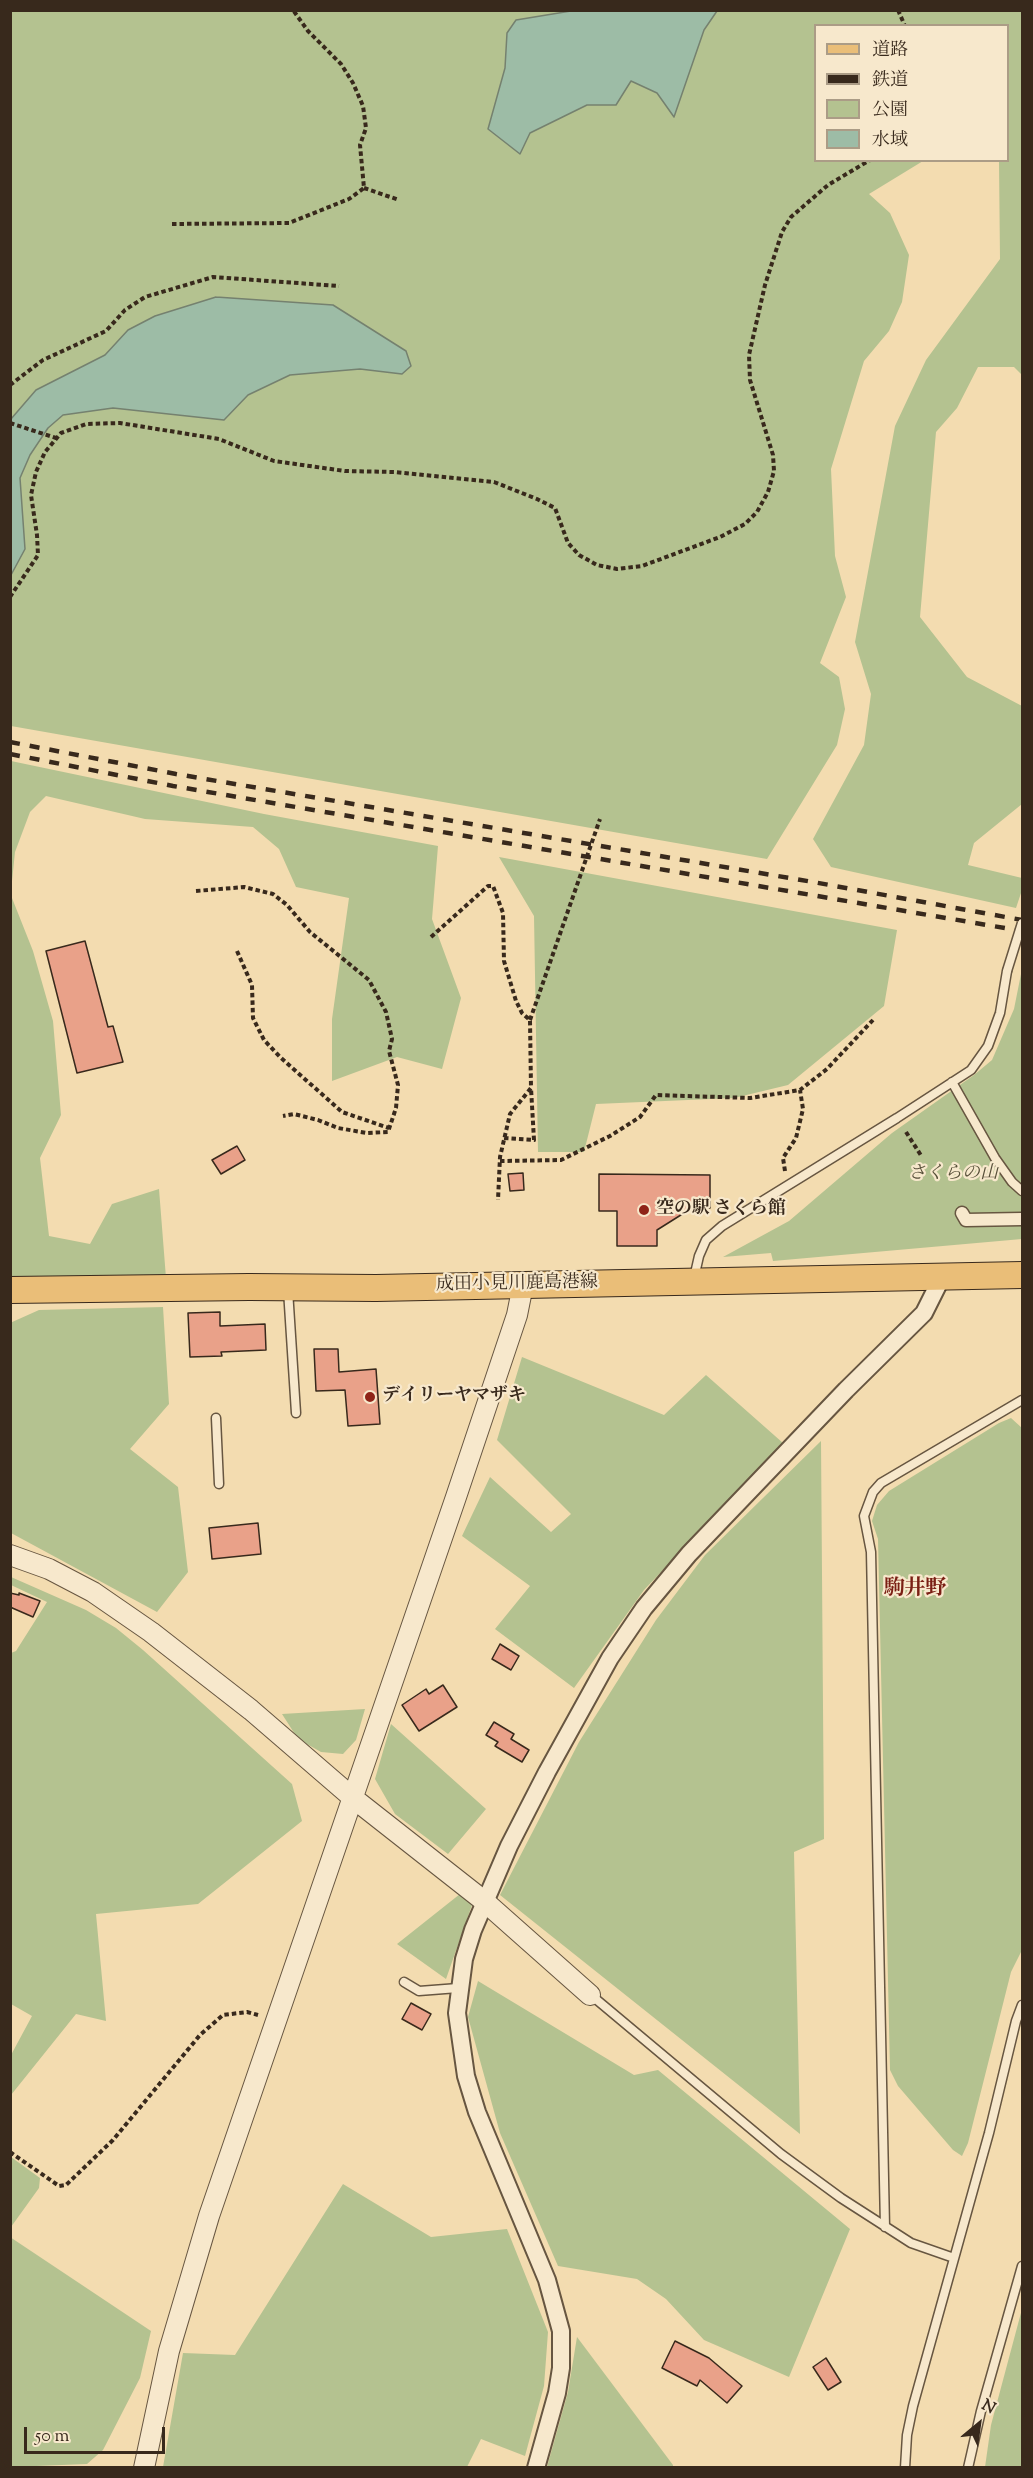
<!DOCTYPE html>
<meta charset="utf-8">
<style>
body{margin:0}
#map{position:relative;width:1033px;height:2478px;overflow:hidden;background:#f3dcb0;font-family:"Sorts Mill Goudy","Noto Serif JP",serif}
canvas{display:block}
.frame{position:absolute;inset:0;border:12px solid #38291c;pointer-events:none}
.legend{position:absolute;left:814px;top:24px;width:195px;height:138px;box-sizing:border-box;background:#f7e8cc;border:2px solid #ab9c86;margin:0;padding:8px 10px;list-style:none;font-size:18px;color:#38291c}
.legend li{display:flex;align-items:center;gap:12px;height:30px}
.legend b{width:30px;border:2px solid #ab9c86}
.north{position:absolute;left:949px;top:2394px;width:60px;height:60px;-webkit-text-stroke:4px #f7e8cc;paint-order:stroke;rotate:29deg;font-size:16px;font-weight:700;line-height:24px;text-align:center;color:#38291c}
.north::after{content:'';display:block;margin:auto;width:21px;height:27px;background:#38291c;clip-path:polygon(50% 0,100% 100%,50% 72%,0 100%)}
.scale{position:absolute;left:24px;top:2427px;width:141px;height:27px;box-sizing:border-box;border:3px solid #38291c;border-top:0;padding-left:8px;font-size:18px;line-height:21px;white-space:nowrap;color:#38291c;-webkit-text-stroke:4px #f7e8cc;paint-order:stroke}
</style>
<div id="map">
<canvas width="1033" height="2478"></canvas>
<div class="frame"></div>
<ul class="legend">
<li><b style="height:8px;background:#eabe78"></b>道路</li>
<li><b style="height:8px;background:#38291c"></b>鉄道</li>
<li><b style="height:16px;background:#b4c290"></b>公園</li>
<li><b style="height:16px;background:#9dbca6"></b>水域</li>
</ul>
<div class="north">N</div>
<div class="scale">50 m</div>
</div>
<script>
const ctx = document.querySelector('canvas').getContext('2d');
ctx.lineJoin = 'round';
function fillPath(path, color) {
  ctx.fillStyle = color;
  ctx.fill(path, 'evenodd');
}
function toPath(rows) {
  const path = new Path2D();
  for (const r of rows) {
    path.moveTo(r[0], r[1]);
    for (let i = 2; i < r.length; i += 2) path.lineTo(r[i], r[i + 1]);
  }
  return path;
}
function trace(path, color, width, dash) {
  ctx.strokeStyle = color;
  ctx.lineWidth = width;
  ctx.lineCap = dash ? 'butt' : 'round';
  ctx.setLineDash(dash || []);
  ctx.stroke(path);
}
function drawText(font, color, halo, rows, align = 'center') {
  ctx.font = font + ' "Sorts Mill Goudy","Noto Serif JP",serif';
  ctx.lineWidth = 4.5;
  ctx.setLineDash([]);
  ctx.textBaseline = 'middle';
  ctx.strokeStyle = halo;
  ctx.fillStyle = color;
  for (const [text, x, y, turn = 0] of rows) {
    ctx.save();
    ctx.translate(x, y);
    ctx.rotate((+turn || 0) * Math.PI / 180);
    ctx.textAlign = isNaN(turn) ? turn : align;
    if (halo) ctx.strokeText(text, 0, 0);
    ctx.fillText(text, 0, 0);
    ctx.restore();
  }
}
fillPath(toPath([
 [11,11,1022,11,1022,375,1014,367,978,367,957,408,936,432,920,617,967,677,1022,706,1022,804,974,843,968,865,1022,878,1022,890,1016,908,831,867,813,839,864,745,871,694,855,642,895,426,926,360,1000,259,999,161,1008,160,1008,26,816,26,816,160,923,161,869,194,890,213,909,255,902,302,889,331,864,361,831,469,835,556,846,597,820,663,839,677,845,709,837,745,767,859,11,726],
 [11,761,264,814,438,846,432,919,461,998,442,1069,397,1057,332,1081,332,1019,349,898,296,887,279,849,253,827,145,819,46,796,30,812,15,852,11,891],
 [499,857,897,930,884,1006,788,1085,734,1098,596,1104,584,1152,538,1152,534,916],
 [10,893,33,951,53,1021,61,1115,40,1158,49,1236,90,1244,112,1204,159,1189,166,1278,11,1276],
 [1022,969,1022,1239,773,1261,771,1253,723,1257,789,1221,892,1133,974,1075,992,1060,1014,1009],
 [163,1307,169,1404,130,1449,178,1487,188,1572,157,1612,11,1533,10,1323,39,1310],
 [522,1357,664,1415,706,1375,783,1443,644,1590,574,1688,495,1629,530,1586,462,1536,490,1477,551,1532,571,1514,497,1440],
 [1011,1418,1022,1428,1022,1950,1011,1972,968,2143,962,2156,953,2150,898,2086,890,2070,878,1539,872,1521,877,1505,889,1491,999,1423],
 [821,1441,824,1839,794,1852,800,2134,500,1895,579,1742,656,1620,705,1555],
 [11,1577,86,1610,116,1628,143,1650,292,1784,302,1821,198,1904,96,1914,106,2021,76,2014,11,2095,11,2055,32,2016,11,2004,11,1653,16,1651,47,1602,11,1585],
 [365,1709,356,1740,343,1754,321,1752,298,1739,282,1714],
 [391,1724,486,1809,448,1854,395,1814,375,1779],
 [460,1894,472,1905,446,1979,397,1944],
 [478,1981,634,2075,658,2070,850,2229,789,2377,704,2340,666,2299,637,2279,558,2266,500,2133,468,2017],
 [11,2157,40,2178,39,2188,11,2227],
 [343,2184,431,2237,507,2229,548,2332,544,2386,525,2456,481,2439,467,2467,163,2467,183,2353,235,2355],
 [10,2237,151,2331,140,2378,103,2450,87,2464,11,2467],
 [1022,2309,1022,2467,985,2467,991,2425],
 [577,2337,673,2465,673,2467,547,2467,568,2392]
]), '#b4c290');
const water = toPath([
 [577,10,717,11,704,30,674,117,657,93,631,81,616,105,587,105,530,133,520,154,488,129,505,68,507,33,516,20,577,10],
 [216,297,333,305,406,351,411,366,402,374,360,369,290,375,248,395,224,420,113,408,63,415,48,428,30,455,20,478,25,549,11,575,11,419,36,390,105,355,128,330,155,316,216,297]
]);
fillPath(water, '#9dbca6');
trace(water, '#75816f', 1.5);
const building = toPath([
 [85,941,108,1027,113,1026,123,1062,77,1073,46,951,85,941],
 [237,1146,245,1160,221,1174,212,1160,237,1146],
 [523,1173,524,1190,510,1191,508,1174,523,1173],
 [599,1174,710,1175,710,1208,692,1208,657,1230,657,1246,617,1246,617,1211,599,1211,599,1174],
 [220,1312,220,1326,265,1324,266,1350,221,1352,222,1356,190,1357,188,1313,220,1312],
 [314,1349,338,1349,339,1372,376,1369,380,1424,348,1426,345,1390,316,1391,314,1349],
 [258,1523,261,1554,212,1559,209,1528,258,1523],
 [10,1593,19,1595,19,1593,40,1601,33,1617,10,1607,10,1593],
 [500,1644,519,1656,511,1670,492,1659,500,1644],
 [443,1685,457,1707,419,1731,402,1705,426,1689,429,1694,443,1685],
 [494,1722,514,1734,511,1739,529,1750,522,1762,495,1746,498,1742,486,1735,494,1722],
 [411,2003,431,2014,422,2030,402,2019,411,2003],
 [675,2341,709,2358,742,2386,727,2403,700,2380,697,2386,662,2368,675,2341],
 [826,2358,841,2382,828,2390,813,2367,826,2358]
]);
fillPath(building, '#e9a189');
trace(building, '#38291c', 1.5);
const service = toPath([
 [952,1082,995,1158,1012,1182,1022,1191],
 [694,1278,699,1256,706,1240,722,1226,897,1118,971,1070,988,1046,1000,1013,1007,971],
 [288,1290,296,1413],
 [216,1418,219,1484],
 [404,1982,419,1991,458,1988],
 [591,1995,781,2154,841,2198,911,2243,954,2258],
 [885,2227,871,1552,864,1516,873,1492,881,1483,1022,1400],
 [905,2468,907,2435,913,2406,989,2133,1016,2021,1022,2005],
 [968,2468,981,2411,1022,2266]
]);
const pedestrian = toPath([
 [962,1213,966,1220,1022,1219]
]);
const minor = toPath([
 [536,2468,557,2393,561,2368,561,2331,547,2280,477,2112,466,2076,457,2013,464,1959,473,1930,509,1846,547,1772,610,1658,644,1608,689,1554,846,1390,924,1313,942,1277]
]);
const tertiary = toPath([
 [10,1555,49,1569,93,1592,151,1632,251,1710,353,1798,484,1901,590,1995],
 [144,2468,169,2351,209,2216,456,1497,517,1315,523,1285]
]);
const primary = toPath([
 [10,1290,249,1287,376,1288,1022,1275]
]);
trace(service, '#675641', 11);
trace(pedestrian, '#675641', 15);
trace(minor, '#675641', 20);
trace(tertiary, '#675641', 22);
trace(primary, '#38291c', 28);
trace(toPath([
 [898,10,905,26],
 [364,188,399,200],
 [172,224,289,223,349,199,364,188,360,145,366,128,363,106,353,83,341,64,308,31,293,10],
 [10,385,43,360,106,331,125,310,145,297,213,277,339,286],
 [10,423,56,438],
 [10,597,38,555,37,535,31,495,36,472,45,452,61,433,86,424,120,423,219,439,274,461,345,471,394,472,494,482,537,499,555,508,568,543,579,555,597,565,617,569,642,566,720,537,745,524,757,512,768,492,774,471,773,455,750,380,749,355,765,285,782,232,791,217,828,185,870,160],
 [196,891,244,887,273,894,287,905,310,932,369,980,386,1012,392,1039,389,1051,398,1085,396,1108,388,1132,367,1133,338,1128,318,1120,294,1114,283,1116],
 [431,937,488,886,493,886,503,913,504,961,516,1001,522,1013,530,1020,531,1088,510,1114,500,1157,498,1200],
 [237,951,252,985,253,1018,264,1040,280,1057,342,1112,389,1128],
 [530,1020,600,819],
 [906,1132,922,1157],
 [504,1138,534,1140,531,1088],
 [500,1161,561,1160,610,1136,640,1117,656,1095,750,1098,800,1090,827,1069,873,1020],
 [785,1171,783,1158,796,1138,803,1109,800,1090],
 [10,2152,59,2186,66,2185,113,2140,200,2035,223,2015,247,2012,258,2015]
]), '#38291c', 4, [4.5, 3]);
trace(service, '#f7e8cc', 8);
trace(pedestrian, '#f7e8cc', 12);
trace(minor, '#f7e8cc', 16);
trace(tertiary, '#f7e8cc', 20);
trace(primary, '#eabe78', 26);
trace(toPath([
 [10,742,176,774,813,882,1022,920],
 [10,754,173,786,1022,931]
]), '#38291c', 4.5, [10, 10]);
const serviceBridge = toPath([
 [1007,971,1022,923]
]);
trace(serviceBridge, '#675641', 11, []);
trace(serviceBridge, '#f7e8cc', 8);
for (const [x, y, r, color] of [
 [644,1210,6,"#8f2418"],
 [370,1397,6,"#8f2418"]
]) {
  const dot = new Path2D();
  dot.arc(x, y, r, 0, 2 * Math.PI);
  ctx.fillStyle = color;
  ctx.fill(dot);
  trace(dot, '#f7e8cc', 2);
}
drawText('italic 18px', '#574f39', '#f7e8cc', [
 ["さくらの山",953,1175]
]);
drawText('bold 18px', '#38291c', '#f7e8cc', [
 ["空の駅 さくら館",656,1210],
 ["デイリーヤマザキ",382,1397]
], 'left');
drawText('18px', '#38291c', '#f7e8cc', [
 ["成田小見川鹿島港線",517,1285,-1]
]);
drawText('bold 21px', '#7a1f14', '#f7e8cc', [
 ["駒井野",915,1590]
]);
</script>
